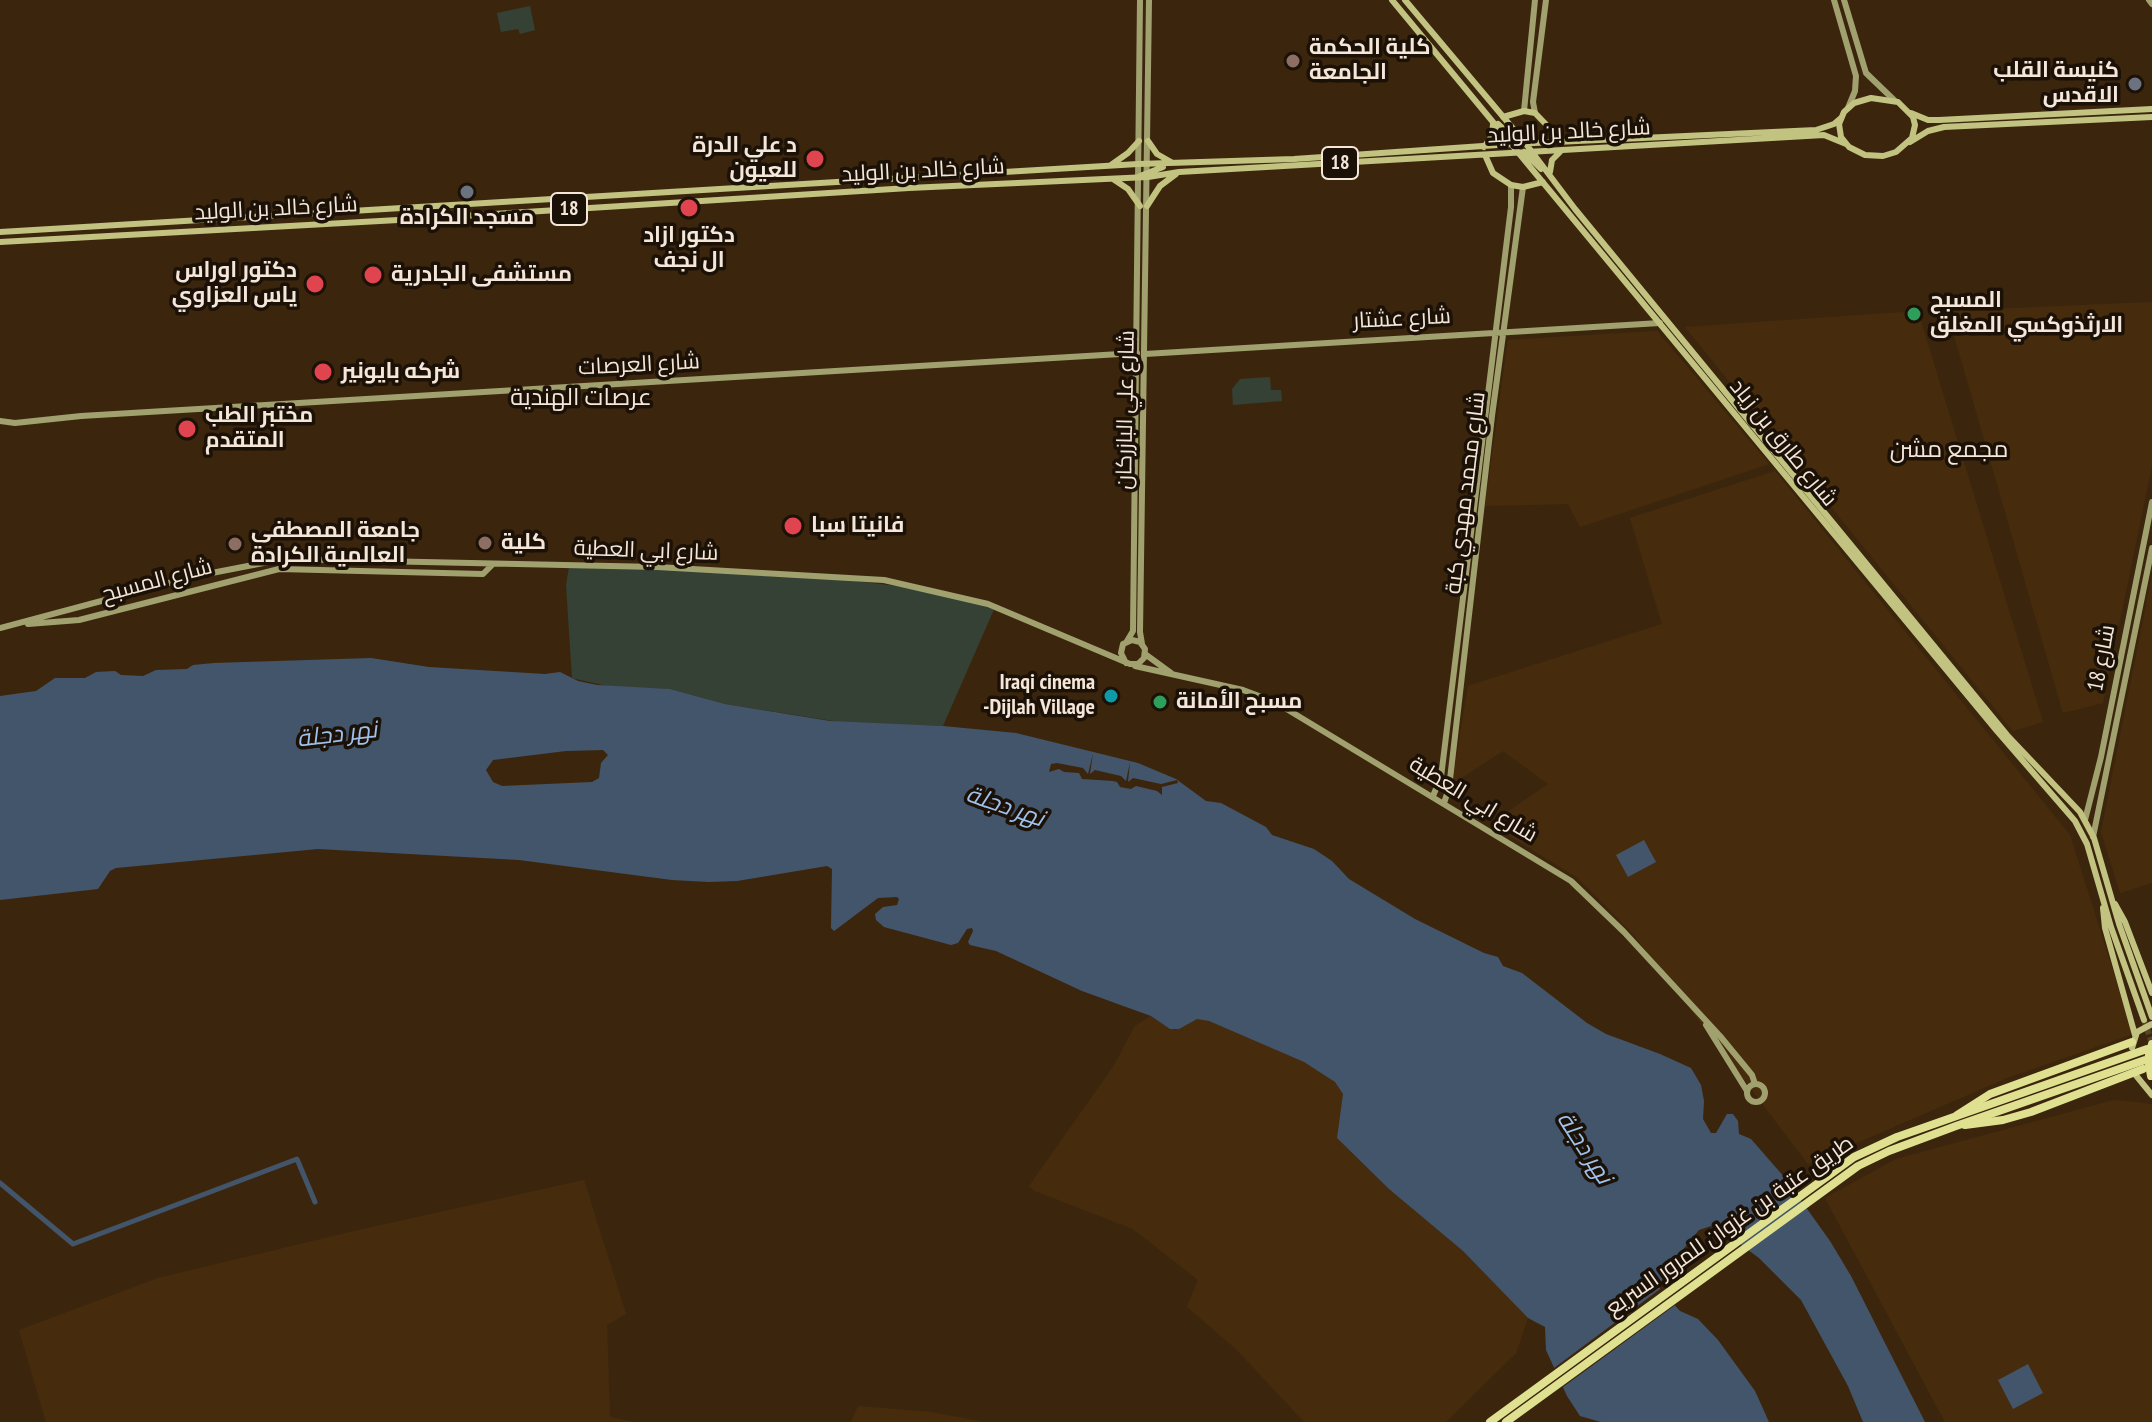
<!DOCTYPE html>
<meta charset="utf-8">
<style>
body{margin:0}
canvas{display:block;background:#3b260d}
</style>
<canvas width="2152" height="1422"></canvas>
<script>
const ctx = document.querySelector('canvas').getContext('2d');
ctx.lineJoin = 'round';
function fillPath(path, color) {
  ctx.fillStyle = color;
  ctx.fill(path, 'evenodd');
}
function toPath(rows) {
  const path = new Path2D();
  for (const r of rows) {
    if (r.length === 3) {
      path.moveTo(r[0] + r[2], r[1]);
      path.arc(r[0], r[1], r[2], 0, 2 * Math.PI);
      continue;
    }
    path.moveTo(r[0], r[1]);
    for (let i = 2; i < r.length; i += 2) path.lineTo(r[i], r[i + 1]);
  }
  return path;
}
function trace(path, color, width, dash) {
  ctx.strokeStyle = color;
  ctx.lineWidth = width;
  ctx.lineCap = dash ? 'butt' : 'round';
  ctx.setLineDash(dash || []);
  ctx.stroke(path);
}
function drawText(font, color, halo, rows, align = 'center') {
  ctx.font = font + ' "PT Sans Narrow",Cairo,sans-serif';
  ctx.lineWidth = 7;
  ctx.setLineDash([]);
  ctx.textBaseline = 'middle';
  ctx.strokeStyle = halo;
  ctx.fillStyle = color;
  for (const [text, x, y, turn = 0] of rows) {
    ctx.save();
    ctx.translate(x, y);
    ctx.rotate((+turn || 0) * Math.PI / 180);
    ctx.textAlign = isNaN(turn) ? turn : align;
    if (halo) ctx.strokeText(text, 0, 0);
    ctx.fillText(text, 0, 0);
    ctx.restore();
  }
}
fillPath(toPath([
 [2152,302,2152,465,2103,703,2063,713,1947,311],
 [1918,311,2043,722,2013,731,1685,327],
 [1657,331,1769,464,1580,527,1568,504,1485,506,1508,340],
 [1775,471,2070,835,2133,1034,2007,1078,1808,1164,1633,934,1578,878,1490,824,1548,784,1503,751,1452,784,1468,686,1662,624,1630,518],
 [2152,575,2152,883,2120,893,2101,832],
 [1151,1016,1175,1030,1197,1019,1209,1021,1304,1062,1335,1082,1343,1094,1337,1138,1389,1189,1463,1251,1528,1318,1516,1353,1446,1422,1304,1422,1236,1349,1187,1307,1198,1280,1133,1229,1035,1191,1029,1186,1113,1067,1135,1026],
 [2114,1100,2152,1104,2152,1422,1945,1422,1825,1198,1896,1159],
 [584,1180,626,1314,607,1325,610,1417,635,1422,46,1422,19,1330,158,1278,363,1229],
 [858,1406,931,1412,984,1422,851,1422]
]), '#462c0d');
fillPath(toPath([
 [530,6,535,30,520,34,518,29,501,32,497,13],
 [1270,377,1271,390,1281,390,1282,401,1233,405,1232,389,1240,379],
 [569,567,657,567,837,579,923,589,995,607,943,726,846,723,725,704,670,689,611,687,572,678,566,585]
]), '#344134');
fillPath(toPath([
 [371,658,429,667,545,674,560,672,578,681,597,685,670,689,725,704,830,721,943,726,1016,733,1138,763,1176,779,1206,801,1221,803,1266,827,1272,835,1314,849,1332,861,1349,879,1415,919,1484,953,1498,957,1503,966,1522,973,1587,1023,1606,1034,1660,1054,1691,1068,1701,1085,1704,1101,1703,1119,1711,1133,1716,1133,1727,1114,1733,1114,1738,1121,1739,1134,1751,1139,1785,1178,1830,1241,1851,1276,1925,1422,1863,1422,1848,1386,1801,1300,1759,1258,1720,1229,1711,1226,1699,1230,1672,1263,1660,1284,1660,1289,1680,1311,1698,1319,1718,1340,1755,1391,1769,1422,1601,1422,1580,1416,1567,1396,1546,1350,1545,1327,1528,1318,1463,1251,1389,1189,1337,1138,1343,1094,1335,1082,1304,1062,1209,1021,1197,1019,1179,1029,1170,1029,1151,1016,1082,991,996,951,970,945,968,942,973,931,972,928,967,929,958,943,951,945,884,927,876,920,875,914,883,907,897,905,899,899,897,897,878,898,834,931,831,928,832,869,827,866,737,881,709,882,672,880,519,860,318,849,116,868,110,871,98,889,0,900,0,696,36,691,55,678,85,678,96,672,115,671,121,675,143,676,156,670,187,669,193,665,214,663],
 [603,750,608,755,601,763,599,778,592,782,502,786,493,782,486,770,493,760,566,751],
 [1644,840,1656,862,1628,877,1616,855],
 [2028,1364,2043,1393,2013,1409,1998,1380]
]), '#43556b');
fillPath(toPath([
 [1093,753,1090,774,1095,770,1121,776,1126,781,1130,762,1128,782,1133,778,1161,784,1177,780,1178,783,1162,787,1162,795,1157,791,1136,786,1131,789,1120,787,1117,782,1113,781,1082,779,1079,773,1064,772,1059,769,1049,772,1051,764,1057,763,1083,768,1088,774],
 [1664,1286,1678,1303,1559,1390,1550,1371]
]), '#3b260d');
trace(toPath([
 [0,1183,73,1244,297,1159,315,1202]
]), '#43556b', 5);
trace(toPath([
 [2144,1020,2152,1043]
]), '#57432b', 6, [6, 3]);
trace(toPath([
 [1834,0,1856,76,1855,91,1848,108],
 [1844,0,1866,73,1894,100],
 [2149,0,2152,4],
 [1524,111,1535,0],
 [1535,113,1533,102,1546,0],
 [1145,354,1660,323],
 [0,421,15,423,81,416,1137,353],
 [28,624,79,620,279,569,483,574,493,564],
 [0,628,191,577,284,559,657,567,884,580,988,604,1130,664,1138,664,1144,658,1145,649,1140,642,1132,640,1123,644,1121,653,1126,663],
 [1127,641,1133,631,1140,0],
 [1142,644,1140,632,1149,0],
 [1145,654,1171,673],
 [1135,666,1243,690,1275,702,1571,881,1624,932,1720,1036,1752,1075,1755,1084],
 [1433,796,1441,777,1511,207,1511,185],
 [1444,803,1449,788,1492,416,1523,187],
 [2085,820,2101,757,2152,502],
 [2093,837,2152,548],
 [1706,1025,1747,1091],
 [1756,1093,9]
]), '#a1a16f', 6);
trace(toPath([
 [1392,0,1997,731,2075,821,2087,844,2111,927,2144,1020],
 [1405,0,1526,144,1575,209,2007,735,2080,812,2094,838,2119,924,2152,1017],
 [1871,98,1898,102,1913,117,1915,125,1912,138,1896,152,1883,156,1865,155,1849,147,1841,137,1839,124,1844,112,1854,103,1871,98],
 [1911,113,1928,120,1939,120,2152,109],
 [1503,117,1524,111,1535,113,1563,142],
 [1498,124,1519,144],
 [1148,141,1157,154,1171,162],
 [1910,142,1928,131,1944,127,2152,117],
 [1484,147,1492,136,1493,124],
 [1524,152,1541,169],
 [1485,155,1493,173,1511,185,1523,187,1543,182],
 [1111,165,1128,153,1139,141],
 [1550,172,1552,160,1560,152],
 [1140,176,1163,167],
 [1113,179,1128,189,1140,206],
 [1147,206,1160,186,1176,174],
 [0,232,1138,164,1294,159,1512,144,1816,130,1834,124,1841,118],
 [0,242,398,220,909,188,1148,177,1179,172,1824,135,1846,144],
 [2115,904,2125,922,2152,993],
 [2103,908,2105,928,2135,1035],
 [2132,1048,2137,1032,2152,1024],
 [2134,1073,2152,1095]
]), '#c2c380', 6);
trace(toPath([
 [1957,1115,1990,1094,2132,1042],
 [1965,1125,2003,1120,2031,1112,2143,1069]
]), '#e0e190', 8);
trace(toPath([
 [2151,1076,2148,1059,2152,1044],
 [1490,1422,1854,1157,1897,1137,2147,1049],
 [1506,1422,1858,1166,1889,1151,1956,1126,2145,1060]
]), '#e0e190', 8);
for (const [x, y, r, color] of [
 [1293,61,8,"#8d6e63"],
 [2135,84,8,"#6b7280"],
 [815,159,10,"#e0444e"],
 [467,192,8,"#6b7280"],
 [689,208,10,"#e0444e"],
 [373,275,10,"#e0444e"],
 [315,284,10,"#e0444e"],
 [1914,314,8,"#2e9e5b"],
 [323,372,10,"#e0444e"],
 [187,429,10,"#e0444e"],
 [793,526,10,"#e0444e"],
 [485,543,8,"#8d6e63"],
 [235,544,8,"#8d6e63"],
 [1111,696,8,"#0f9aa8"],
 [1160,702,8,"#2e9e5b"]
]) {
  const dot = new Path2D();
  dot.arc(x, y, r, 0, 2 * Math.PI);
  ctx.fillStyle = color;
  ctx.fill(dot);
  trace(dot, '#1b1107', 3);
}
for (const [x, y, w] of [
 [1340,163,36],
 [569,209,36]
]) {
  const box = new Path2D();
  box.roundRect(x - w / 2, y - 16, w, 32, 6);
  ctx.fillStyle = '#1b1107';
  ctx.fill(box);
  trace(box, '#f4e6d8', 2);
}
drawText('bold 20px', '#f4e6d8', null, [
 ["18",1340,163],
 ["18",569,209]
]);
drawText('bold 22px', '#f4e6d8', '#1b1107', [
 ["كلية الحكمة",1309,48],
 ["الجامعة",1309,73],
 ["كنيسة القلب",2119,71,"right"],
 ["الاقدس",2119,96,"right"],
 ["د علي الدرة",797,146,"right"],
 ["للعيون",797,171,"right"],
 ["مسجد الكرادة",467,218,"center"],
 ["دكتور ازاد",689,236,"center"],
 ["ال نجف",689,261,"center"],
 ["دكتور اوراس",297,271,"right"],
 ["ياس العزاوي",297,296,"right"],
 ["مستشفى الجادرية",391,275],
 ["المسبح",1930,301],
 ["الارثذوكسي المغلق",1930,326],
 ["شركه بايونير",341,372],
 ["مختبر الطب",205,416],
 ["المتقدم",205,441],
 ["فانيتا سبا",811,526],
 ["جامعة المصطفى",251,531],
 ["العالمية الكرادة",251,556],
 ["كلية",501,543],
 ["Iraqi cinema",1095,683,"right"],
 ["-Dijlah Village",1095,708,"right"],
 ["مسبح الأمانة",1176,702]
], 'left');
drawText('22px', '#f4e6d8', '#1b1107', [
 ["شارع خالد بن الوليد",1569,132,-3],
 ["شارع خالد بن الوليد",923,171,-3],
 ["شارع خالد بن الوليد",276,209,-3],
 ["شارع عشتار",1402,319,-3],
 ["شارع العرصات",639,365,-3],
 ["شارع علي البازركان",1126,410,-89],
 ["شارع طارق بن زياد",1783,443,51],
 ["شارع محمد مهدي كبة",1466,493,-83],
 ["شارع ابي العطية",646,551,2],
 ["شارع المسبح",157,581,-15],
 ["شارع 18",2102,658,-79],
 ["شارع ابي العطية",1473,800,31],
 ["طريق عتبة بن غزوان للمرور السريع",1730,1226,-35]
]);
drawText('24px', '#f4e6d8', '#1b1107', [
 ["عرصات الهندية",581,398],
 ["مجمع مشن",1949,450]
]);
drawText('italic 24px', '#9fc2ed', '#1b1107', [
 ["نهر دجلة",337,735,-7],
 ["نهر دجلة",1005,807,19],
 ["نهر دجلة",1584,1148,57]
]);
</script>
